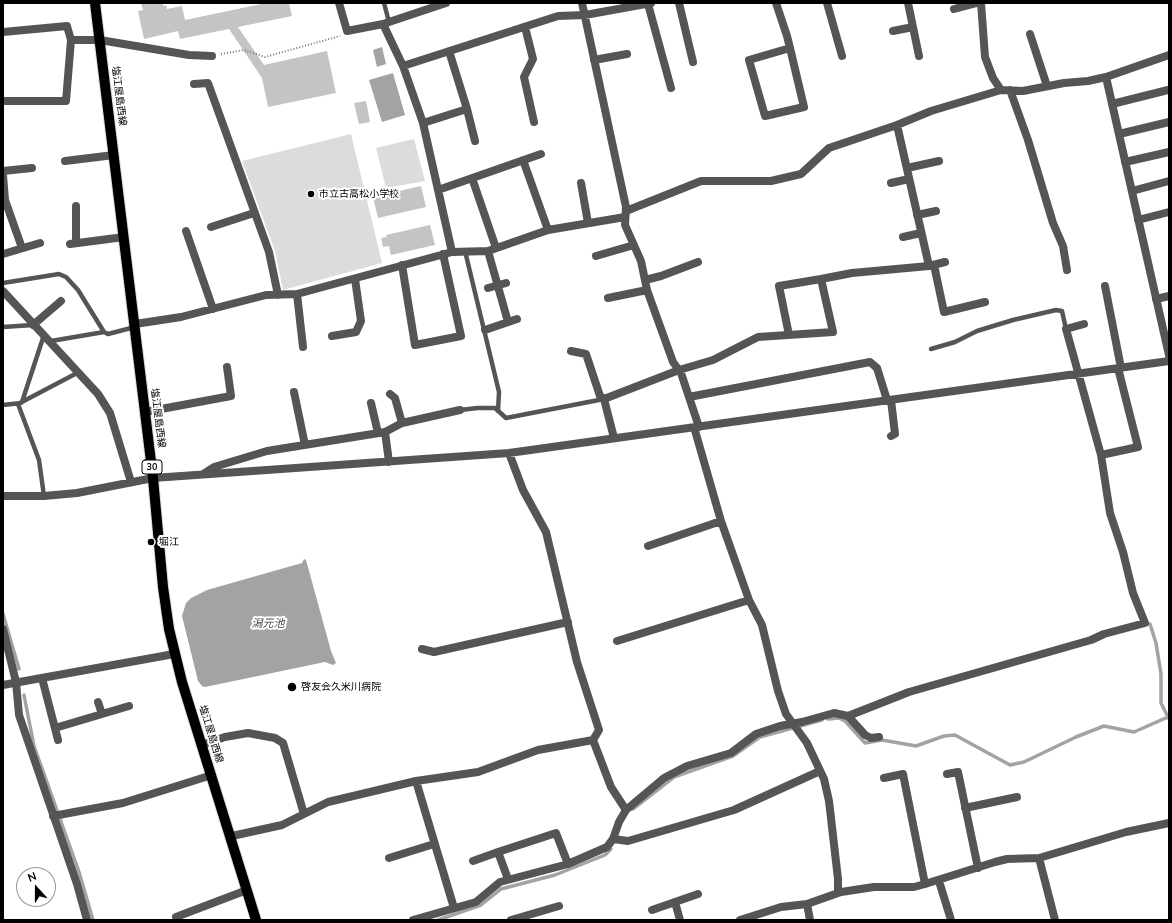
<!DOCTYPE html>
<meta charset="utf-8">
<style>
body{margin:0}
#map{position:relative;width:1172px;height:923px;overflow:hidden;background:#fff;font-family:Mulish,sans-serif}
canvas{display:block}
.frame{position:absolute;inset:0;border:4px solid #000;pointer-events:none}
.north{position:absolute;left:16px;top:867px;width:40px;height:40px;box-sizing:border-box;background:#fff;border:1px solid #999;border-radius:50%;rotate:339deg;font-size:11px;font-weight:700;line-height:16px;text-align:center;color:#000}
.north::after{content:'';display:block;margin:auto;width:14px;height:18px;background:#000;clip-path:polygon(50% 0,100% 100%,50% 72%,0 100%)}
</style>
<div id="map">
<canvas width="1172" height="923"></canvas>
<div class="frame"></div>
<div class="north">N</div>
</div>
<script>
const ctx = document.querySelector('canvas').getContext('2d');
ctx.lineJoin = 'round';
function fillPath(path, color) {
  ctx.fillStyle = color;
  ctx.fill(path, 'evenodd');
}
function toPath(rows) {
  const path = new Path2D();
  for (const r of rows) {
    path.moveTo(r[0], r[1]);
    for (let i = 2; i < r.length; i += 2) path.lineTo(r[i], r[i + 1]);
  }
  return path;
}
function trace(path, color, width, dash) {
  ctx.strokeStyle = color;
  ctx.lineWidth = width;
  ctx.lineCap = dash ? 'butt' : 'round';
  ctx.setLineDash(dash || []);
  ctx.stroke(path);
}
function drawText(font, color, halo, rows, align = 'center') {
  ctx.font = font + ' Mulish,"Noto Sans JP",sans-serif';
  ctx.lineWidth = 4;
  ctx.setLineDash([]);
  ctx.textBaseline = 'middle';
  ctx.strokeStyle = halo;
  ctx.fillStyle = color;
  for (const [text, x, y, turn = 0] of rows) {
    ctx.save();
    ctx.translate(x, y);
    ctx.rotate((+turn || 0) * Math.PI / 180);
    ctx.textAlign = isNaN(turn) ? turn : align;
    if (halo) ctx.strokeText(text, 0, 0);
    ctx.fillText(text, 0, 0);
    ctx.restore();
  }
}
fillPath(toPath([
 [351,134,382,263,283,290,275,251,242,161],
 [414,139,425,181,386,188,376,148]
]), '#dcdcdc');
fillPath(toPath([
 [382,47,386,64,377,67,373,50],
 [393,73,405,115,382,122,369,80],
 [304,559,306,560,331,651,336,663,333,665,325,662,205,687,202,686,198,681,182,616,186,603,191,598,207,590,302,563]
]), '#a3a3a3');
trace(toPath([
 [3,614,19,669],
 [1150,624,1156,643,1161,674,1161,703,1168,717],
 [24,695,34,746,79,872,93,920],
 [828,719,839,718,845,721,865,743,882,740,916,746,944,736,955,735,1010,765,1024,762,1076,737,1104,726,1134,732,1168,717,1169,719],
 [633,809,674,777,733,756,760,737,822,720],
 [438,920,481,905,501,889,555,875,605,855,611,849]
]), '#a3a3a3', 3.5);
fillPath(toPath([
 [141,3,163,3,163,6,166,5,167,9,182,6,185,20,266,3,289,3,292,16,238,27,264,65,327,51,336,93,268,107,262,78,229,29,180,39,178,31,144,39,138,11,143,10],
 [366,101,370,122,359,124,354,103],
 [421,186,426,207,378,218,373,197],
 [430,225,435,245,391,255,389,246,383,247,381,238,387,237,386,235]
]), '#c4c4c4');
const primary = toPath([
 [95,3,153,478,163,587,169,629,182,682,256,920]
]);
trace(primary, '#dbdbdb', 12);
trace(toPath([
 [221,54,244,50,265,57,340,36]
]), '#777', 2, [1, 2]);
trace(toPath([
 [384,3,389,22],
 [465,251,499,392,498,411],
 [3,283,59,274,66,277,78,290,104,332,108,334,135,327],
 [3,327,33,325],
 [51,341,104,332],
 [931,349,955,342,977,331,1013,320,1056,310,1062,311,1066,329],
 [22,402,44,335],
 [3,405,21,403],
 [460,410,478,408,495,408,506,418,604,399],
 [44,496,39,460,18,404,79,372]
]), '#555', 4.5);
trace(toPath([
 [339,3,347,31,383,24,403,66,558,16,585,15,651,3],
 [582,3,626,207,625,225,641,261,647,290,673,362,681,373,699,427],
 [679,3,693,62],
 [776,3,787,36,790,48,804,107,765,116,749,60,790,48],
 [827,3,842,56],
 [908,3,919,56],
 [981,3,985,57,993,78,1001,90],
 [648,4,671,88],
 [954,9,977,3],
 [383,24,446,3],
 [525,27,533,59,524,77,534,122],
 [893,31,913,27],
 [3,32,67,26,71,40,100,40,189,55,212,56],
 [1030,34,1047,86],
 [449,51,467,109,475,141],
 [594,60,627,54],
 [403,66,423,123,452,252],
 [1106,77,1169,355],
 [194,84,208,83,269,252,278,295],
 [1010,90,1028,140,1053,223,1063,246,1067,270],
 [3,101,66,101,71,40],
 [1112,104,1168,90],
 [423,123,467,109],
 [897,125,929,266],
 [1119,134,1169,122],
 [523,160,548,230],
 [65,161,114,155],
 [1125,162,1169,152],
 [907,168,939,161],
 [3,171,32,168],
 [3,175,5,200,22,248],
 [472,178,496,248],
 [581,183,588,223],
 [891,183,909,179],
 [438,190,541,154],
 [1132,191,1169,181],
 [76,206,76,243],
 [626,211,701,181,771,181,801,174,829,148,897,125,931,111,1001,90,1023,91,1064,83,1088,81,1106,77,1169,55],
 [917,215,936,211],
 [1138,220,1169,212],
 [211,227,254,213],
 [186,231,213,309],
 [903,237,921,233],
 [70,244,124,237],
 [488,251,508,322],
 [3,254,40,243],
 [596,256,634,245],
 [402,265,415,345,461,336,443,254],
 [934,265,944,312,985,302],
 [645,280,661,276,698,262],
 [1105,286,1121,368],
 [488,288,506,283],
 [3,291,98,394,110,413,131,482],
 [297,294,303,347],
 [608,298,647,290],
 [1156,299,1169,296],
 [135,324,181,317,266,295,297,294,452,252,488,251,548,230,625,217],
 [33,325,61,301],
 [485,330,517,319],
 [789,335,779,286,821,279],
 [332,336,356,332,361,321,355,279],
 [571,351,586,354,600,396,604,399],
 [294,392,305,445],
 [390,394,395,398,402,423],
 [689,397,870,362,877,368,887,400],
 [891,400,895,434,891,436],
 [371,403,378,433],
 [145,412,231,396,227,367],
 [694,427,721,521,749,600,762,625,778,691,786,714,807,743,824,779,829,801,838,879,838,893],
 [385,432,389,462],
 [614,438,604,399,679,370,713,360,758,337,833,332,821,279,852,273,929,266,945,262],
 [1101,455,1138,447,1118,368],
 [203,474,214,467,267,451,385,432,402,423,460,410],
 [3,496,44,496,77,493,153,478,509,453,1169,361],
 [648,546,721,521],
 [3,629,16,682,19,715,77,884,87,920],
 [617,641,749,600],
 [422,649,434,652,568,622],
 [42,678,58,740],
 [98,702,102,714],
 [848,716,909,692,1091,640,1104,634,1145,623,1133,593,1123,552,1110,513,1101,455,1066,329,1084,324],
 [55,728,129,706],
 [593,740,611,787,626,810],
 [202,745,225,737,248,733,275,738,283,743,304,814],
 [947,774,958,772,978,868],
 [884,778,903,774,925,884],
 [416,781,454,908],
 [965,808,1017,797],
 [53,816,123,803,212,775],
 [232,836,282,825,328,802,416,781,478,772,538,750,593,740,599,730,577,662,546,532,523,490,509,453],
 [613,839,628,841,734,810,820,771],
 [498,852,556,833,568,864],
 [389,858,434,844],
 [1039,858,1055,920],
 [473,861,498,852,508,879],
 [939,881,951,920],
 [675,902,680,920],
 [807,904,810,920],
 [652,910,698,894],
 [176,917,247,890],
 [413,920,476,902,500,882,568,864,607,847,613,839,619,822,626,810,664,778,687,766,731,753,756,734,780,726,802,722,834,713,848,716,865,735,871,738,879,737],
 [511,920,559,906],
 [740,920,781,907,807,904,841,892,874,887,914,887,925,884,995,862,1007,859,1039,858,1126,832,1169,823]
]), '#555', 8);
trace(toPath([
 [3,685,174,654]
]), '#555', 8);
trace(primary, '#000', 10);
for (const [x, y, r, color] of [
 [311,194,4,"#000"],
 [151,542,4,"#000"],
 [292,687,5,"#000"]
]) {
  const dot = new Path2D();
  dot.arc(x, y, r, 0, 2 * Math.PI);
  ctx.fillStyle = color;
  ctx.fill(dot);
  trace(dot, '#fff', 1.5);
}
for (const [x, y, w] of [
 [152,467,20]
]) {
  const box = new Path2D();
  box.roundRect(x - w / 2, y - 7, w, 14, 3);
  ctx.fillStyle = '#fff';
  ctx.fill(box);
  trace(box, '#000', 1);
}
drawText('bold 9px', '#000', null, [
 ["30",152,467]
]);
drawText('10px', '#000', '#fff', [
 ["塩江屋島西線",119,96,83],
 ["塩江屋島西線",158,418,83],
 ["塩江屋島西線",211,734,73]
]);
drawText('10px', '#000', '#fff', [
 ["市立古高松小学校",319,194],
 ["堀江",159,542],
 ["啓友会久米川病院",301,687]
], 'left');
drawText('italic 11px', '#444', '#fff', [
 ["潟元池",268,624]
]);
</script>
